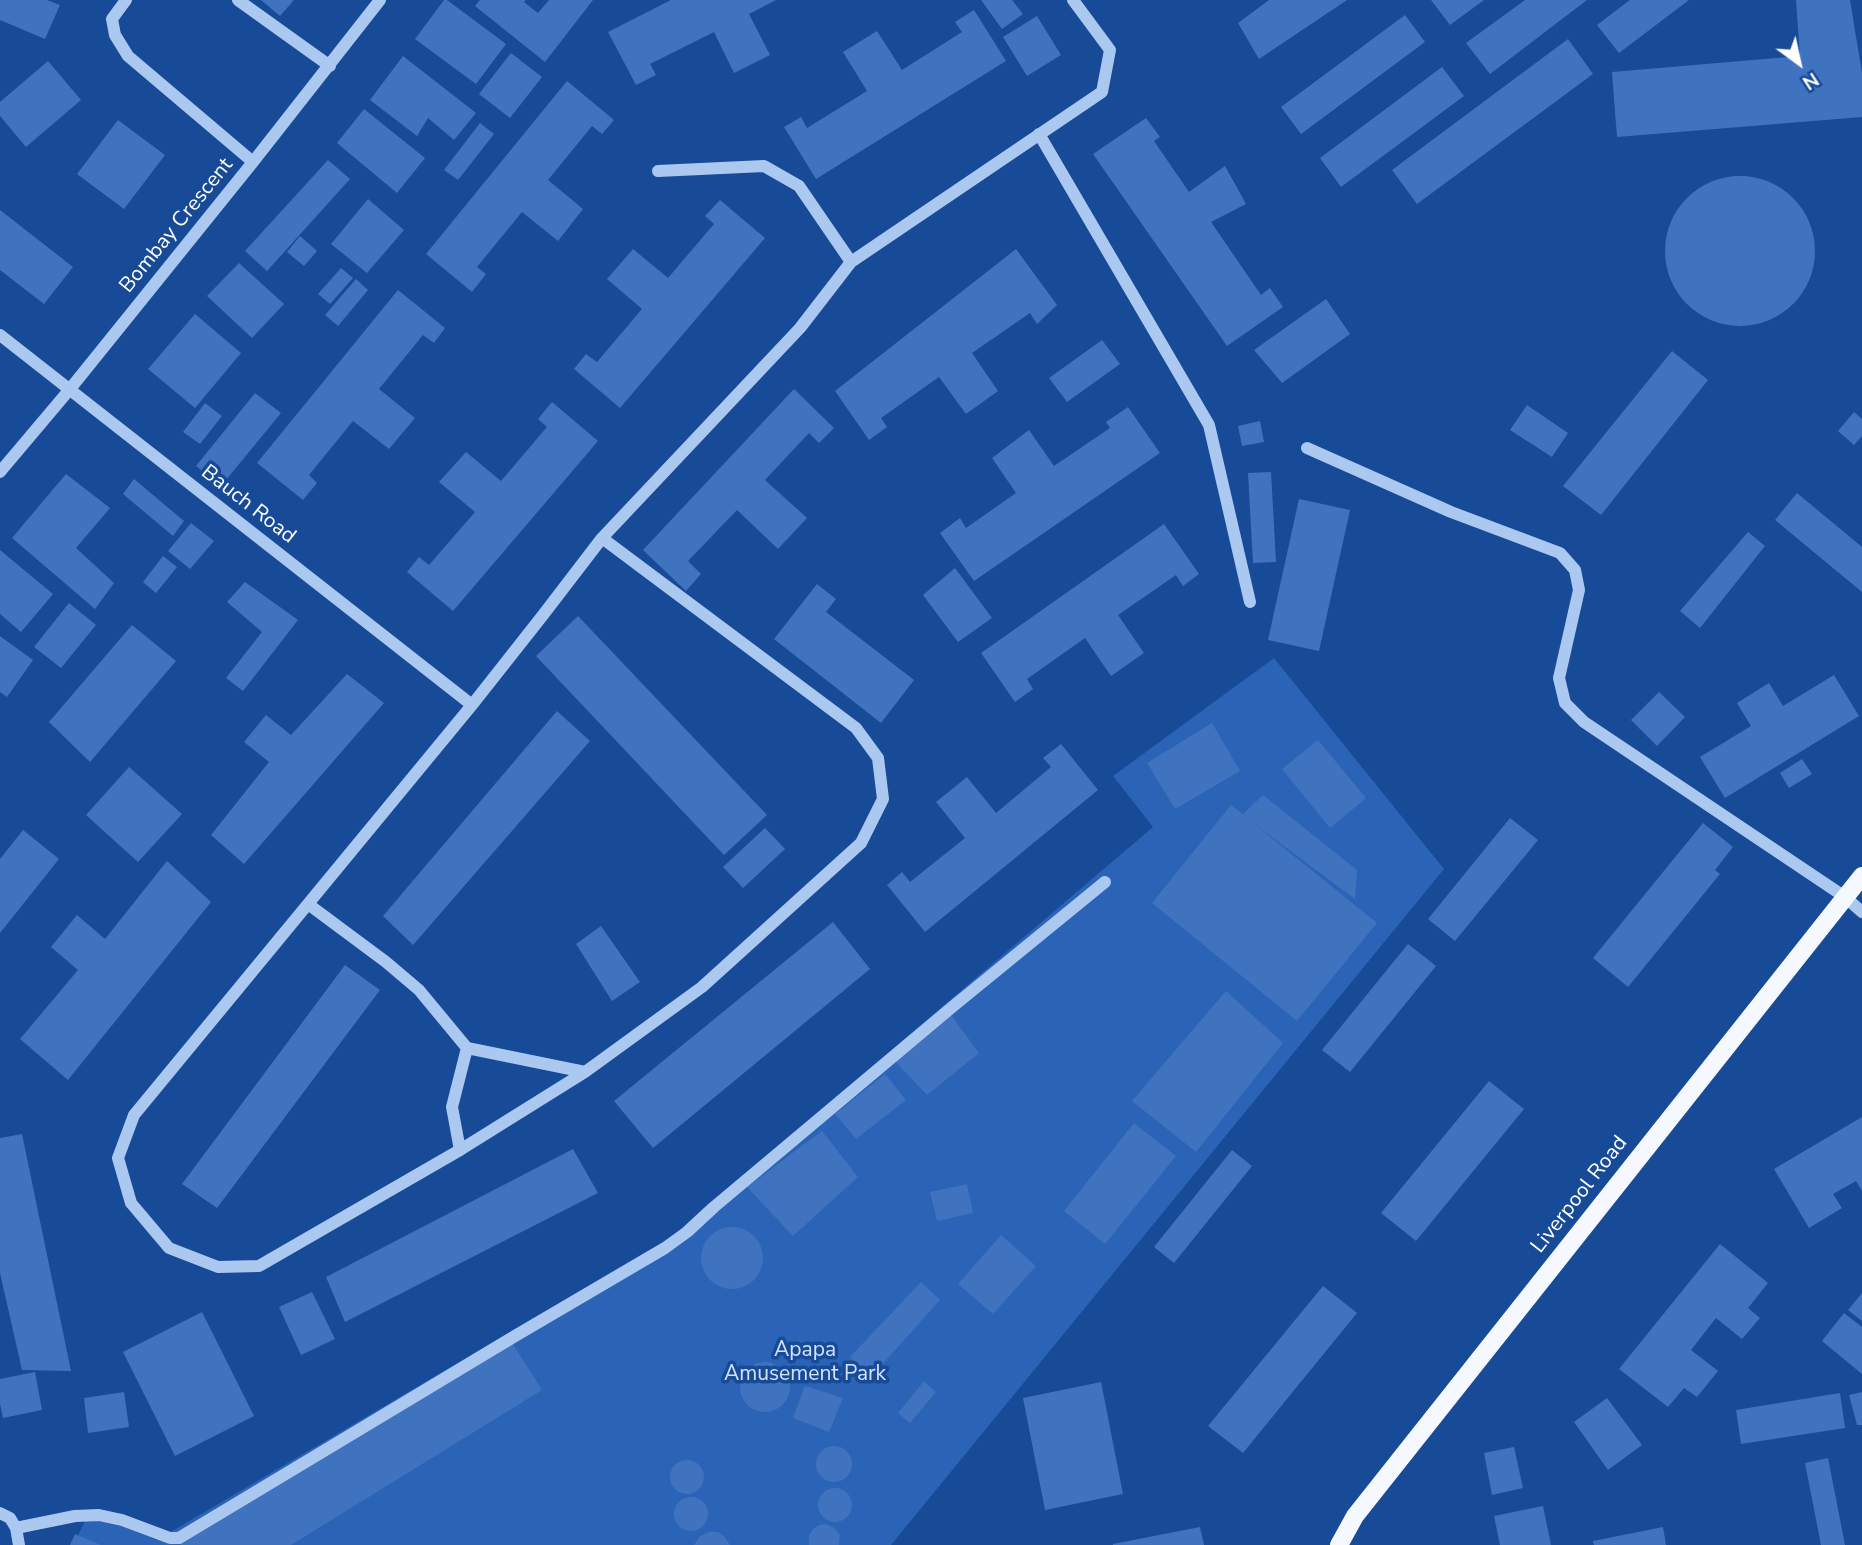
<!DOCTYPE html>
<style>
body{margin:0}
#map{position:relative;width:1862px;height:1545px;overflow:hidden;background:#174a97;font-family:"Nunito Sans",sans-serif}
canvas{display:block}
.north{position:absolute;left:1764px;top:28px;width:70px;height:70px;-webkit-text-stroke:5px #174a97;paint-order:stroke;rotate:147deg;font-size:19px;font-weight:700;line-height:28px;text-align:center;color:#fff}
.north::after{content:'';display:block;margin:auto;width:24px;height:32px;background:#fff;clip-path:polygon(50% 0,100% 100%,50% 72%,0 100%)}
</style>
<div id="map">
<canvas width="1862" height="1545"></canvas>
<div class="north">N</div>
</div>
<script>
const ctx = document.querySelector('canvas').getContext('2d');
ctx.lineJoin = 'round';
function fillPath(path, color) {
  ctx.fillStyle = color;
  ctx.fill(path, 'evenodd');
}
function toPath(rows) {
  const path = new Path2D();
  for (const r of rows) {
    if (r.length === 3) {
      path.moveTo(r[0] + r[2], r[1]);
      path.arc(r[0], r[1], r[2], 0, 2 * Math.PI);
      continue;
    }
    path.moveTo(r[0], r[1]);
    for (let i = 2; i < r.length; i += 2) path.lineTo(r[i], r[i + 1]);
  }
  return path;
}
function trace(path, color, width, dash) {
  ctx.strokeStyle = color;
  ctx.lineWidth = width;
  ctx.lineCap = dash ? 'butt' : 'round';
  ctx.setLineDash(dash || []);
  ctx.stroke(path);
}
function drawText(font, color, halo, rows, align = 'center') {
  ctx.font = font + ' "Nunito Sans",sans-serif';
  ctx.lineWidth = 7;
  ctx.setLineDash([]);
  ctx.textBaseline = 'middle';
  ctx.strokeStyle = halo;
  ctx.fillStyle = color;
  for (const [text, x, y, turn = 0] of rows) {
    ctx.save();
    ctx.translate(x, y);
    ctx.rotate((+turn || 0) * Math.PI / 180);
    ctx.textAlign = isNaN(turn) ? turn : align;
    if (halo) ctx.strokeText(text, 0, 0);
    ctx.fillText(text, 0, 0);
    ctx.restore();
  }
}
fillPath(toPath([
 [1274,658,1444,869,891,1545,73,1545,89,1513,157,1540,673,1236,1153,827,1113,776]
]), '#2b63b6');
fillPath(toPath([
 [0,0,47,0,60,5,45,39,0,20],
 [261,0,294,0,280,16],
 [444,0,447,0,506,44,476,84,415,39],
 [480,0,526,0,524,2,538,13,549,0,593,0,545,62,475,6],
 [671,0,776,0,749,14,770,55,734,73,714,32,650,64,656,75,636,85,608,32],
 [981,0,1012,0,1023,14,1002,29],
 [1269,0,1347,0,1259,59,1238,23],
 [1431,0,1484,0,1450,25],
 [1525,0,1587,0,1490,74,1466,43],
 [1630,0,1689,0,1619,53,1597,25],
 [1796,0,1850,0,1862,73,1862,117,1617,137,1612,72,1800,56],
 [974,10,1006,61,816,179,784,127,801,117,807,128,867,91,843,52,877,31,902,70,962,32,955,22],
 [1405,15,1425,42,1301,134,1281,107],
 [1037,16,1061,55,1027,76,1003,37],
 [1568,39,1593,74,1417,204,1392,170],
 [511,53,542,77,510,118,479,94],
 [403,56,476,113,454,140,428,118,417,136,370,100],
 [48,61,81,100,26,147,0,116,0,102],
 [1442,67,1464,96,1341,187,1320,158],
 [567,81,614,120,602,134,592,126,548,180,583,209,558,241,522,212,477,267,486,274,472,292,426,254],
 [364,109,425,158,397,193,337,143],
 [1146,118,1160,137,1154,141,1189,192,1225,166,1246,204,1211,222,1261,295,1270,288,1283,307,1227,346,1093,154],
 [118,120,165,155,124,209,77,174],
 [480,123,494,134,458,180,444,170],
 [328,160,350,179,267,271,245,251],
 [1740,251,75],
 [368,199,404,230,367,273,331,244],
 [720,200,765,238,620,408,574,369,586,354,597,362,642,309,607,279,633,249,668,278,714,224,705,216],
 [0,210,73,267,44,304,0,270],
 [300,236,317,251,304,266,287,252],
 [1016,249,1057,305,1037,324,1030,313,972,353,998,391,966,414,939,377,881,418,887,427,869,440,835,391],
 [239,263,284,304,252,338,207,296],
 [341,268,353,278,330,304,318,294],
 [356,279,368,290,338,326,325,315],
 [398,290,445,328,434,343,423,335,379,389,415,418,389,449,353,421,309,475,317,483,303,500,257,463],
 [1326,299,1350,334,1282,383,1254,350],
 [195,314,241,353,195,408,148,369],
 [1102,340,1120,364,1067,402,1049,378],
 [1672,351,1708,380,1601,515,1563,486],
 [794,389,834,428,819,443,809,433,765,480,807,518,778,549,737,510,688,561,701,574,686,591,643,550],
 [255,393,281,413,221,486,196,466],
 [552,402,598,441,453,611,407,572,419,557,429,565,475,512,439,482,466,452,501,481,547,427,538,419],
 [205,403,222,416,200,444,183,432],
 [1527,405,1568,433,1552,457,1510,430],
 [1128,407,1160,453,974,581,940,533,960,518,966,528,1016,493,992,458,1029,430,1054,466,1110,428,1106,422],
 [1854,412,1862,419,1862,436,1854,445,1838,431],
 [1260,421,1264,442,1242,446,1238,426],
 [1271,472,1276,562,1253,563,1248,473],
 [66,474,110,508,76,548,114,583,95,609,12,538],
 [134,479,184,521,173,536,123,494],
 [1797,493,1862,547,1862,592,1775,520],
 [1299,499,1350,510,1319,651,1268,640],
 [191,523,214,541,190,569,168,551],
 [1164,524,1199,574,1183,586,1176,575,1118,615,1144,653,1111,676,1085,638,1027,679,1033,689,1015,702,981,653],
 [1748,532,1765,546,1700,628,1680,611],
 [0,550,53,594,21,632,0,614],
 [163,556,177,567,156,593,143,582],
 [955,568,992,618,958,642,923,595],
 [245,582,298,620,243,691,226,678,262,632,227,602],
 [817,584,836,599,826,612,914,680,881,723,774,639],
 [69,603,96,625,61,668,34,647],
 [578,616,767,815,724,855,536,656],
 [132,625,176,661,90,762,49,722],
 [0,636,33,660,7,697,0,692],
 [347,674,384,703,244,864,211,835,269,762,244,742,266,715,291,735],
 [1834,675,1859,716,1725,798,1700,757,1751,726,1737,703,1769,683,1783,706],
 [1659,692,1685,717,1657,746,1631,720],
 [557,711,590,741,413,945,383,916],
 [1212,723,1240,771,1175,809,1147,763],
 [1318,740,1366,798,1330,828,1282,769],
 [1061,744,1098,790,925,932,887,885,902,872,910,882,965,838,936,802,967,777,996,813,1051,767,1043,758],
 [1802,759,1812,774,1789,788,1780,773],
 [129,767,182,814,138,862,86,815],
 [1263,795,1357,870,1355,899,1253,823,1377,923,1297,1021,1152,903,1231,805,1243,814],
 [1510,818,1538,840,1455,941,1428,919],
 [1703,823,1733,847,1715,870,1720,874,1628,987,1593,958],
 [765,828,785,849,743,888,723,867],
 [23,830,59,859,0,933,0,859],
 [167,861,211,902,68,1080,20,1039,78,970,51,947,77,915,105,939],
 [833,922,870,969,653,1148,614,1101],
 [601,926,640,982,612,1001,576,944],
 [1408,944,1436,966,1350,1072,1322,1050],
 [345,965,380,990,217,1208,182,1184],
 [1226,991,1283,1043,1196,1152,1132,1101],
 [948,1011,979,1053,927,1095,893,1059],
 [885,1074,906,1100,856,1139,835,1114],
 [1489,1081,1524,1109,1416,1241,1381,1213],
 [1862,1117,1862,1191,1856,1181,1833,1194,1842,1208,1809,1228,1774,1169],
 [1134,1123,1176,1156,1105,1244,1064,1211],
 [822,1131,858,1177,793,1236,747,1187],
 [22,1134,71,1371,22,1370,0,1273,0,1138],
 [573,1149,598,1193,345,1322,326,1277],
 [1232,1150,1252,1166,1174,1263,1154,1247],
 [967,1184,973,1213,937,1221,930,1192],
 [732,1258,31],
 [1001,1235,1036,1266,993,1314,958,1284],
 [1720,1244,1768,1283,1748,1308,1760,1318,1742,1339,1716,1318,1691,1350,1718,1371,1697,1397,1684,1388,1668,1407,1619,1369],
 [921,1282,940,1300,870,1378,850,1357],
 [1323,1286,1357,1313,1243,1453,1208,1426],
 [312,1292,335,1339,301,1355,279,1307],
 [1862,1293,1862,1321,1848,1310],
 [202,1312,254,1416,175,1456,123,1352],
 [1844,1313,1862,1327,1862,1374,1822,1341],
 [511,1341,542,1390,291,1545,180,1545],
 [765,1387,25],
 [35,1372,42,1410,3,1418,0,1404,0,1379],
 [924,1381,936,1392,910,1423,898,1413],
 [1101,1382,1123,1494,1045,1510,1023,1398],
 [805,1386,843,1398,829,1432,793,1418],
 [124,1392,129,1427,88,1433,84,1398],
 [1862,1392,1862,1425,1857,1425,1849,1395],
 [1840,1393,1845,1428,1741,1444,1736,1410],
 [1607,1398,1642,1445,1608,1470,1574,1422],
 [834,1464,18],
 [1514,1447,1523,1488,1492,1495,1484,1453],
 [1828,1458,1845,1545,1821,1545,1805,1463],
 [687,1477,17],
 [835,1505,17],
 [691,1514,17],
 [1543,1506,1551,1545,1500,1545,1494,1516],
 [827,1524,834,1528,840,1535,839,1545,809,1545,809,1536,813,1529,819,1525],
 [1200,1527,1204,1545,1113,1545,1113,1544],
 [1663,1527,1666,1545,1594,1545,1593,1541],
 [709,1532,718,1532,725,1537,730,1545,694,1545,700,1536],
 [75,1534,101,1545,70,1545]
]), '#4073bf');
trace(toPath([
 [126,0,112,19,115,35,128,56,253,162],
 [238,0,330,66],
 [1039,134,1209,425,1250,602],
 [658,171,764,166,799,186,851,262],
 [0,335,472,705],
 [1307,448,1451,512,1560,553,1575,570,1579,590,1559,678,1565,703,1584,722,1845,897,1862,912],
 [0,472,70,389,253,162,380,0],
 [602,538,856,728,878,758,883,799,861,843,702,987,585,1072,460,1150,259,1266,218,1267,169,1248,131,1203,118,1158,134,1115,472,705,543,615,602,538,800,328,851,262,1102,92,1110,50,1073,0],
 [308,904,386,962,419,990,467,1048,585,1072],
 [460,1150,452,1107,467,1048],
 [0,1513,10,1518,16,1528,19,1545],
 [16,1528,75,1516,99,1515,122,1520,170,1538,179,1538,515,1336,665,1248,687,1232,714,1207,951,1008,1105,882]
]), '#abc8f1', 12);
trace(toPath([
 [1339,1545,1355,1516,1862,876]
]), '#f5f8ff', 18);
drawText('21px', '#fff', '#174a97', [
 ["Bombay Crescent",177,226,-51],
 ["Bauch Road",248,505,38],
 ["Liverpool Road",1580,1195,-52]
]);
drawText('21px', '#d2e3fc', '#174a97', [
 ["Apapa",805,1351],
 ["Amusement Park",805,1375]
]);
</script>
